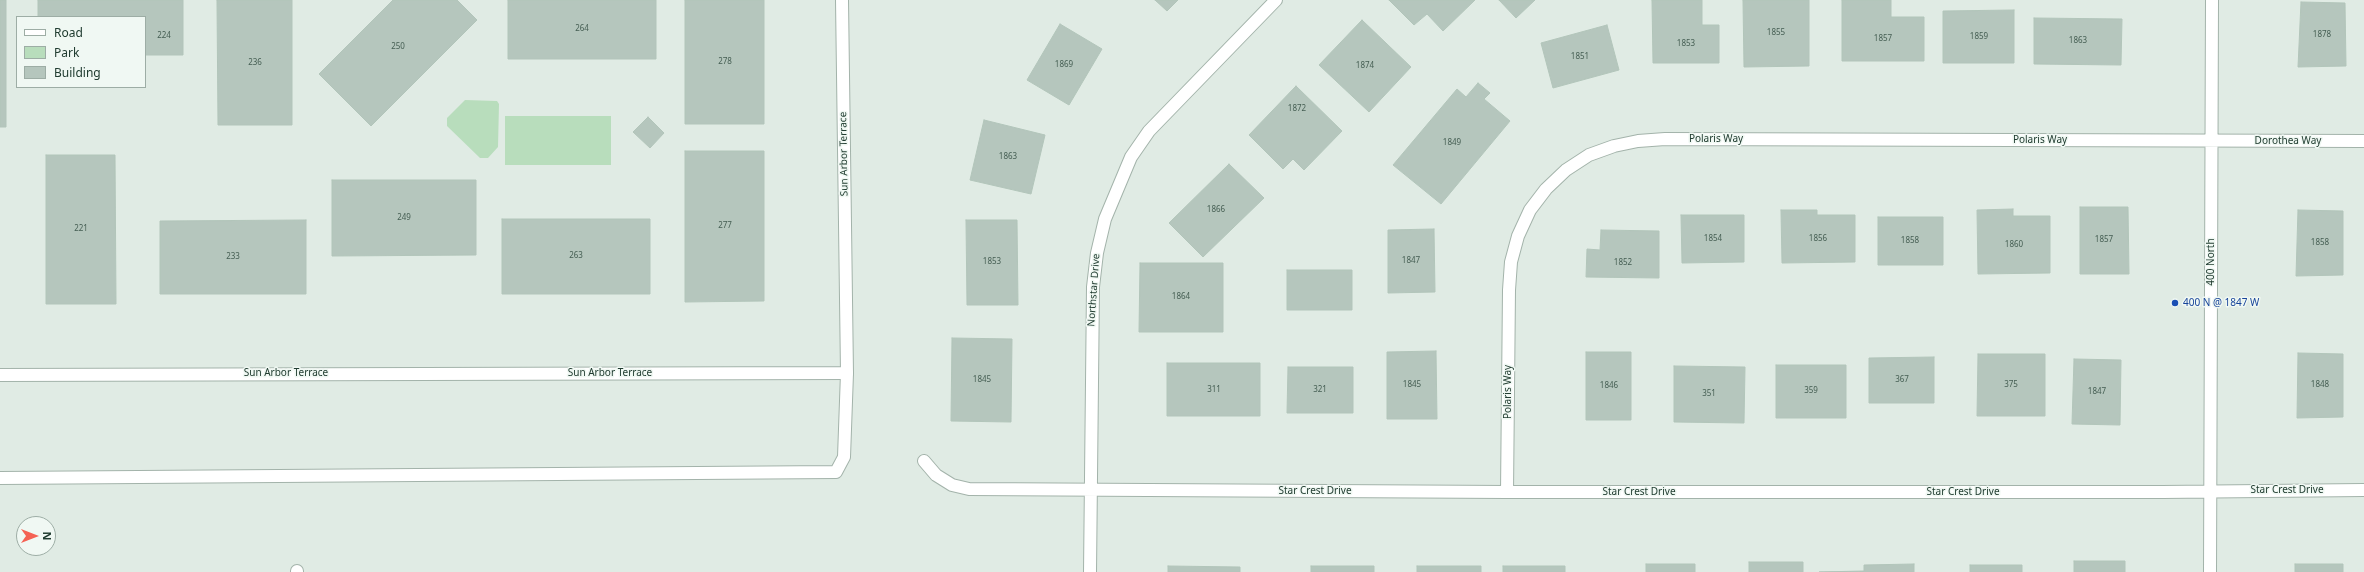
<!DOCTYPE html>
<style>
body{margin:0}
#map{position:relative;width:2364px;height:572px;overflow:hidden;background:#e0ebe4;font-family:"Noto Sans",sans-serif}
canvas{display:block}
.legend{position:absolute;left:16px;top:16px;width:130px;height:72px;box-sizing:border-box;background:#f0f8f3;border:1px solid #9dada5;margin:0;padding:5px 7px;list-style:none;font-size:12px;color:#203c30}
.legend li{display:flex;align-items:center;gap:8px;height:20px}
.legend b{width:20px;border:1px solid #9dada5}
.north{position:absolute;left:16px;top:516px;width:40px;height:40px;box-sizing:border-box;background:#f0f8f3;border:1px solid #9dada5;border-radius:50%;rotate:90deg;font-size:11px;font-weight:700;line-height:16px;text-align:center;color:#203c30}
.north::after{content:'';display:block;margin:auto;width:14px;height:18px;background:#f46254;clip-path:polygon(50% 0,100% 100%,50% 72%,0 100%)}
</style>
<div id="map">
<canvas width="2364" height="572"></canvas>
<ul class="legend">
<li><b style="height:5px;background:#fff"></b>Road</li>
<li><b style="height:11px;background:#b8ddbc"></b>Park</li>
<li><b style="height:11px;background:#b5c6bd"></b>Building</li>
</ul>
<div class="north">N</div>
</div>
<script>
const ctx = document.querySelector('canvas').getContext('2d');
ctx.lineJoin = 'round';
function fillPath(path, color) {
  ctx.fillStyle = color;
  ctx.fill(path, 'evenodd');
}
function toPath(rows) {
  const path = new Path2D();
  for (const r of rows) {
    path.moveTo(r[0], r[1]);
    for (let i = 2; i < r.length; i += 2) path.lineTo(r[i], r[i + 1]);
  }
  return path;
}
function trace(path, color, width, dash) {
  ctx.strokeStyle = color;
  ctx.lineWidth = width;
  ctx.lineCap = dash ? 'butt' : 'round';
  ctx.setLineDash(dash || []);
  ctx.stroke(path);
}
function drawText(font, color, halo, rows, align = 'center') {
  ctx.font = font + ' "Noto Sans",sans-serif';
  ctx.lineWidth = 3;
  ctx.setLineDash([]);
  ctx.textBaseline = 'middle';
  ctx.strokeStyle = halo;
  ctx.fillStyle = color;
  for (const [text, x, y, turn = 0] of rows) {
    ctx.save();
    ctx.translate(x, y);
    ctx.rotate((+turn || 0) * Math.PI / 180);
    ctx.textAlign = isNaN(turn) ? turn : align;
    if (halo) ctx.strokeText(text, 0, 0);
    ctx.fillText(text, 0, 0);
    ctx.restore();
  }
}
fillPath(toPath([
 [465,100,497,101,499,104,498,147,488,158,480,158,447,126,447,118],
 [505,116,611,116,611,165,505,165]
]), '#b8ddbc');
const building = toPath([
 [0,0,6,0,6,127,0,127,0,0],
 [38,0,183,0,183,55,145,55,145,17,38,17,38,0],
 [217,0,292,0,292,125,218,125,217,0],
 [393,0,457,0,477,20,371,126,319,74,393,0],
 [508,0,656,0,656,59,508,59,508,0],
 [685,0,764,0,764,124,685,124,685,0],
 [1155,0,1178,0,1167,11,1155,0],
 [1389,0,1475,0,1443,31,1427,14,1414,25,1389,0],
 [1499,0,1535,0,1516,18,1499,0],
 [1652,0,1702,0,1702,25,1719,25,1719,63,1653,63,1652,0],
 [1743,0,1809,0,1809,66,1744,67,1743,0],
 [1842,0,1891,0,1891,17,1924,17,1924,61,1842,61,1842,0],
 [2301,2,2345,3,2346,66,2298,67,2301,2],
 [2014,10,2014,63,1943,63,1943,11,2014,10],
 [2034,18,2122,19,2121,65,2034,64,2034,18],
 [1362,20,1411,67,1369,112,1319,65,1362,20],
 [1060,24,1102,49,1069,105,1027,80,1060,24],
 [1607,25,1619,70,1553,88,1541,43,1607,25],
 [1478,83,1490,93,1484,99,1510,121,1441,204,1393,165,1457,89,1466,97,1478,83],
 [1296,86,1342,131,1304,170,1293,159,1283,169,1249,135,1296,86],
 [648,117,664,133,650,148,633,132,648,117],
 [984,120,1045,135,1031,194,970,180,984,120],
 [685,151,764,151,764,301,685,302,685,151],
 [46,155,115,155,116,304,46,304,46,155],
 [1229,164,1264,198,1203,257,1169,223,1229,164],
 [332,180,476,180,476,255,332,256,332,180],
 [2080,207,2128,207,2129,274,2080,274,2080,207],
 [2013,209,2013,216,2050,216,2050,273,1978,274,1977,210,2013,209],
 [1781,210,1817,210,1817,215,1855,215,1855,262,1782,263,1781,210],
 [2298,210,2343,211,2343,275,2296,276,2298,210],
 [1681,215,1744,215,1744,262,1682,263,1681,215],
 [1878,217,1943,217,1943,265,1878,265,1878,217],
 [502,219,650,219,650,294,502,294,502,219],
 [306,220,306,294,160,294,160,221,306,220],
 [966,220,1017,220,1018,305,967,305,966,220],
 [1434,229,1435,292,1388,293,1388,230,1434,229],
 [1601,230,1659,231,1659,278,1586,277,1587,249,1600,250,1601,230],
 [1140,263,1223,263,1223,332,1139,332,1140,263],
 [1287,270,1352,270,1352,310,1287,310,1287,270],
 [952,338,1012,339,1011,422,951,421,952,338],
 [1436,351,1437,419,1387,419,1387,352,1436,351],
 [1586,352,1631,352,1631,420,1586,420,1586,352],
 [2298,353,2343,354,2343,417,2297,418,2298,353],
 [1978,354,2045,354,2045,416,1977,416,1978,354],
 [1934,357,1934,403,1869,403,1869,358,1934,357],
 [2074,359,2121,360,2120,425,2072,424,2074,359],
 [1167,363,1260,363,1260,416,1167,416,1167,363],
 [1776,365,1846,365,1846,418,1776,418,1776,365],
 [1674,366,1745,367,1744,423,1674,422,1674,366],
 [1288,367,1353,367,1353,413,1287,413,1288,367],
 [2074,561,2125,561,2125,572,2074,572,2074,561],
 [1749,562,1803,562,1803,572,1749,572,1749,562],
 [1646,564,1695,564,1695,572,1646,572,1646,564],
 [1914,564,1914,572,1819,572,1864,571,1864,565,1914,564],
 [2295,564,2343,564,2343,572,2295,572,2295,564],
 [1970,565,2022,565,2022,572,1970,572,1970,565],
 [1168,566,1240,567,1240,572,1168,572,1168,566],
 [1311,566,1374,566,1374,572,1311,572,1311,566],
 [1417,566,1481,566,1481,572,1417,572,1417,566],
 [1503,566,1565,566,1565,572,1503,572,1503,566]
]);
fillPath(building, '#b5c6bd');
trace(building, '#b2c5ba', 1);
const lane = toPath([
 [0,478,836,472,844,457,847,373]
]);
const street = toPath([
 [0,375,847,373,842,0],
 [924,461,936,475,952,485,969,489,1507,492,2162,492,2364,490],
 [1507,492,1509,290,1511,262,1518,236,1530,210,1546,189,1566,170,1589,155,1614,146,1638,141,1665,139,2364,141],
 [297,572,297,571],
 [1090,572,1093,287,1097,253,1105,219,1131,157,1149,131,1276,0],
 [2210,572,2212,0]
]);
trace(lane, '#a3b3aa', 14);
trace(street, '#a3b3aa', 14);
trace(lane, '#fff', 12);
trace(street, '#fff', 12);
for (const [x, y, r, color] of [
 [2175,303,4,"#1a4fb4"]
]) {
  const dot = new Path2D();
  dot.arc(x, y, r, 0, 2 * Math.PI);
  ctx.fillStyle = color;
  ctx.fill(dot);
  trace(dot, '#f0f8f3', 1.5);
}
drawText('8px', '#455e53', null, [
 ["264",582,29],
 ["1855",1776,33],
 ["1878",2322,35],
 ["224",164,36],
 ["1859",1979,37],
 ["1857",1883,39],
 ["1863",2078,41],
 ["1853",1686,44],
 ["250",398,47],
 ["1851",1580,57],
 ["278",725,62],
 ["236",255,63],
 ["1869",1064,65],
 ["1874",1365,66],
 ["1872",1297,109],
 ["1849",1452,143],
 ["1863",1008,157],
 ["1866",1216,210],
 ["249",404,218],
 ["277",725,226],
 ["221",81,229],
 ["1854",1713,239],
 ["1856",1818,239],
 ["1857",2104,240],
 ["1858",1910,241],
 ["1858",2320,243],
 ["1860",2014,245],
 ["263",576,256],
 ["233",233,257],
 ["1847",1411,261],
 ["1853",992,262],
 ["1852",1623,263],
 ["1864",1181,297],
 ["1845",982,380],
 ["367",1902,380],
 ["1845",1412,385],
 ["375",2011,385],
 ["1848",2320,385],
 ["1846",1609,386],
 ["311",1214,390],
 ["321",1320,390],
 ["359",1811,391],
 ["1847",2097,392],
 ["351",1709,394]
]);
drawText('10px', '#203c30', '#f0f8f3', [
 ["Polaris Way",1716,139],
 ["Polaris Way",2040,140],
 ["Dorothea Way",2288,141],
 ["Sun Arbor Terrace",844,154,-91],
 ["400 North",2211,262,-90],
 ["Northstar Drive",1094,290,-86],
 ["Sun Arbor Terrace",286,373],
 ["Sun Arbor Terrace",610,373],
 ["Polaris Way",1508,392,-90],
 ["Star Crest Drive",2287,490],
 ["Star Crest Drive",1315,491],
 ["Star Crest Drive",1639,492],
 ["Star Crest Drive",1963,492]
]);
drawText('10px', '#164399', '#f0f8f3', [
 ["400 N @ 1847 W",2183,303]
], 'left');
</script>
